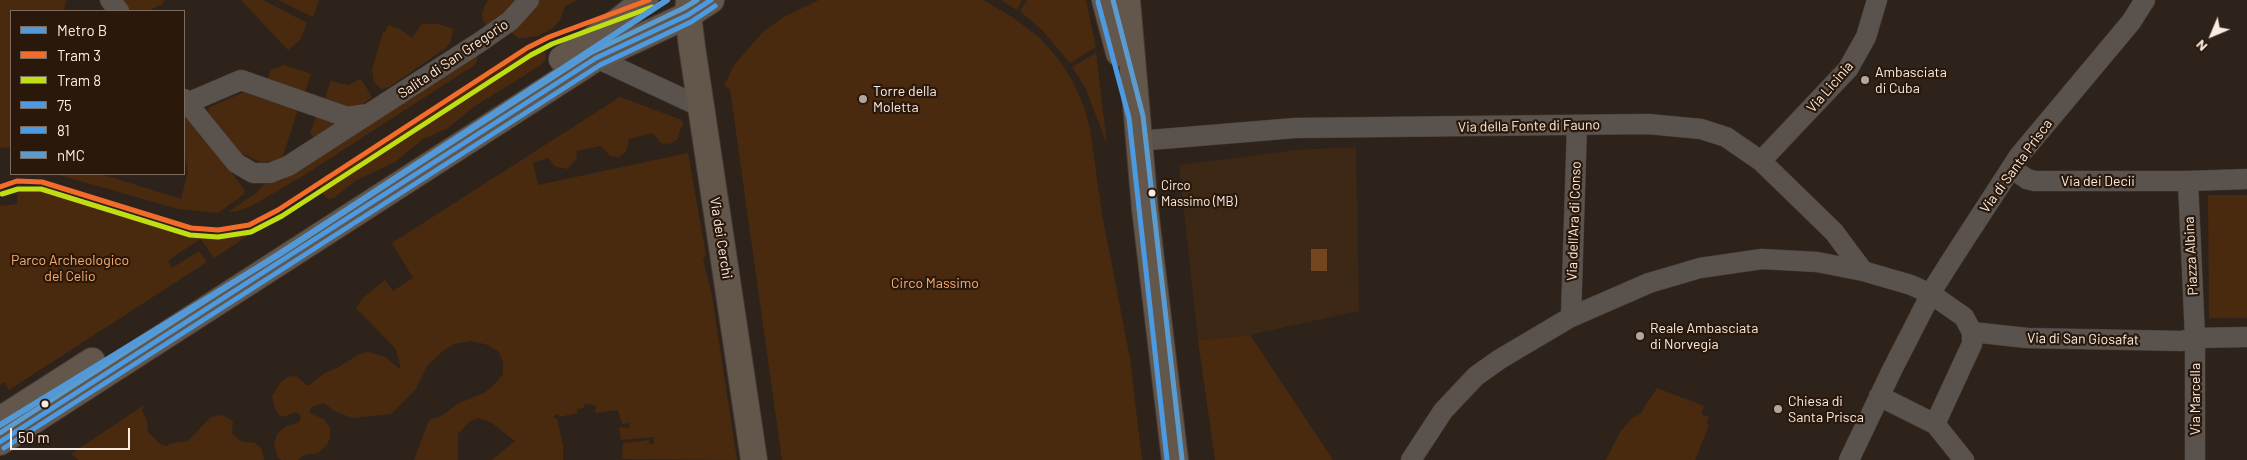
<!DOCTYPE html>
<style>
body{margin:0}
#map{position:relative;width:2247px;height:460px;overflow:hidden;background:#2d231b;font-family:Barlow,sans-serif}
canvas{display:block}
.legend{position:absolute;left:10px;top:10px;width:175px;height:165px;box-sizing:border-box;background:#2a180a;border:1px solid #7d6d61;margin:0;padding:6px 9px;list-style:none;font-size:15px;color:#f9ece3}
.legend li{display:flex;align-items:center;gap:10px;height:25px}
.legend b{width:25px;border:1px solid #7d6d61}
.north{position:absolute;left:2187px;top:10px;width:50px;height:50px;-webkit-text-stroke:4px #2a180a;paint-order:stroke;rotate:225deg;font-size:14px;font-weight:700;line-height:20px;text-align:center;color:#f9ece3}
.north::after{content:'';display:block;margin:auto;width:18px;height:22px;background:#f9ece3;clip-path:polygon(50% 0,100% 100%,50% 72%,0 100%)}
.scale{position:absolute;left:10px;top:428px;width:120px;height:22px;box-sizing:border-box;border:2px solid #f9ece3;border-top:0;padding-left:6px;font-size:15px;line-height:18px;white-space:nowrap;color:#f9ece3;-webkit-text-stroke:4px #2a180a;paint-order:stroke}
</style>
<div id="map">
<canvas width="2247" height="460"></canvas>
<ul class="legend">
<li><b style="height:6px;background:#5399d8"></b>Metro B</li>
<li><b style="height:6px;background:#f36c2b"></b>Tram 3</li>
<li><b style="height:6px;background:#bfdf14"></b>Tram 8</li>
<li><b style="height:6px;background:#4c9ae2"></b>75</li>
<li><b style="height:6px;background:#4c9ae2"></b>81</li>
<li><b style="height:6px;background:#5a9ccf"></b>nMC</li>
</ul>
<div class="north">N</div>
<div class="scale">50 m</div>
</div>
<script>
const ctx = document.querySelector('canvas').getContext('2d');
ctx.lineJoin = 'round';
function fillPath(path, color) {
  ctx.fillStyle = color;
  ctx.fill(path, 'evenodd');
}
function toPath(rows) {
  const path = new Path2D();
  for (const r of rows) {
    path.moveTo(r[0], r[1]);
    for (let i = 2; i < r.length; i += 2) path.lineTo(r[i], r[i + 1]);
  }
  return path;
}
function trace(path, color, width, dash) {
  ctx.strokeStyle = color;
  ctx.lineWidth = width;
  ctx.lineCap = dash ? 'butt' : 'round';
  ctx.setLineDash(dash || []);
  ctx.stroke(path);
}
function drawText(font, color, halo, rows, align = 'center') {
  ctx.font = font + ' Barlow,sans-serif';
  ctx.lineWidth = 4.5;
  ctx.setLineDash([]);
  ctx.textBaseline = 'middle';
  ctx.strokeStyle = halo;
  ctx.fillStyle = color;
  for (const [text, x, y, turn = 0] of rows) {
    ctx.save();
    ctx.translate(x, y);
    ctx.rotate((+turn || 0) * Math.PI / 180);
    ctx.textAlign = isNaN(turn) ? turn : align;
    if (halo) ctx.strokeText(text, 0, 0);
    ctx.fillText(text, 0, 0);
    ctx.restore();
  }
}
fillPath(toPath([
 [1356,147,1359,311,1250,335,1198,340,1179,165,1296,150]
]), '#3d2715');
fillPath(toPath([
 [0,0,66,0,64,11,11,11,11,147,0,148],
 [120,0,164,0,162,5,157,6,150,11,129,11],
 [241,0,263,0,307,23,300,40,288,50],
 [278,0,319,0,313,17],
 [488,0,577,0,565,6,560,20,553,28,538,36,524,38,518,38,510,31,487,26,483,21,482,15,483,10],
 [819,0,983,0,1012,17,1040,38,1060,61,1073,82,1084,107,1090,129,1102,214,1130,359,1142,460,782,460,730,89,724,86,734,65,763,32,782,18],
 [1001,0,1022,0,1017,10],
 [1027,0,1086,0,1096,47,1070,63,1042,30,1020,11],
 [422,24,439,24,453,29,451,41,446,48,389,87,381,89,374,82,372,70,383,32,385,33,388,25,400,29,412,38],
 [539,49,545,52,546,59,541,65,472,108,448,128,423,139,395,162,355,181,334,198,329,199,321,193,320,185,325,175,352,164,362,153,423,118,444,101,458,95,474,80,493,75,507,62,523,53],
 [1096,53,1107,144,1085,87,1072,67],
 [477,55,477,61,473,66,306,174,252,206,237,211,228,212,256,193,263,185,283,180],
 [284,65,311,74,303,97,267,79,271,70],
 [361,79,372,97,353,112,323,102,331,81,348,85],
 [244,92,298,109,283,156,277,161,260,162,241,153,210,114,208,110,210,107],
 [620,97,682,120,683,126,681,127,678,139,670,144,661,143,653,133,629,139,626,152,619,157,610,156,601,146,577,151,576,160,567,169,554,166,549,158,533,162,538,185,688,153,706,255,703,259,712,296,737,460,622,459,623,443,649,440,649,444,654,444,654,437,621,440,619,427,629,428,630,423,622,424,618,410,595,413,596,405,584,404,584,408,577,409,577,413,559,417,559,414,555,415,554,418,557,418,563,446,563,460,492,460,515,441,492,423,479,418,470,421,458,434,458,460,414,460,429,420,443,415,457,404,484,393,494,385,503,374,503,362,499,352,488,345,472,341,454,344,444,350,427,366,416,389,391,414,352,418,334,411,324,403,311,407,310,411,311,414,324,419,330,428,330,439,326,446,318,453,304,455,298,460,282,460,278,458,274,445,277,434,285,427,299,422,301,416,296,412,283,417,280,416,275,408,272,396,280,383,287,377,296,376,307,385,310,385,323,374,339,367,356,356,367,352,384,356,401,370,396,349,356,308,363,298,385,280,393,291,413,278,392,243],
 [184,113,245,190,243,195,218,213,178,209,56,174,101,174,181,199,188,172,184,151],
 [318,113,335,123,314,137,310,133],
 [17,187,46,187,174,230,203,235,247,230,281,214,214,258,201,239,179,253,168,261,172,268,199,251,207,262,9,390,4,382,0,385,0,206,17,204],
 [2208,195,2247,195,2247,318,2209,318],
 [1250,335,1333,460,1215,460,1198,340],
 [1657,388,1704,406,1701,414,1709,417,1706,423,1709,425,1695,460,1606,460,1620,432,1632,418,1640,414],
 [144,405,142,410,147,421,148,432,160,444,167,446,172,443,188,441,211,417,222,415,233,421,232,433,240,441,255,443,261,448,264,460,79,460,71,454]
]), '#4a2a0f');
fillPath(toPath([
 [1311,249,1327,249,1327,271,1311,271]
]), '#73461f');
const minor = toPath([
 [110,0,119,11],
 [596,58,701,107],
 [184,99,236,163,253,173,270,173,288,166,480,42,510,21,529,0],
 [187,103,241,80,347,117,368,114],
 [1138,141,1295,128,1648,124,1701,129,1726,137,1761,161,1834,232,1863,271],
 [1761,161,1848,69,1866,37,1877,0],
 [2011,168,2027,179,2035,181,2188,181],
 [2247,179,2188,181,2195,338,2247,337],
 [1571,317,1577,125],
 [1972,332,2027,338,2181,341,2195,338,2195,460],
 [1879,396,1935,424,1964,460],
 [1411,460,1443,411,1476,376,1500,359,1571,317,1649,283,1700,268,1762,259,1817,262,1863,271,1911,285,1931,294,1964,317,1972,332,1972,344,1935,424],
 [1849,460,1892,370,1935,286,1954,256,2019,156,2131,22,2145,0]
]);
const major = toPath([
 [1105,0,1119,53],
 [1127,0,1145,209,1175,460],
 [689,1,688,15,692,47,754,460],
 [562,59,607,30,645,0],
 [0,420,92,361],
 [0,442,596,58,688,15,711,0]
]);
trace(minor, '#463d38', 21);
trace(major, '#463d38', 28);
trace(minor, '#5a524c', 20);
trace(major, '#63564b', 26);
trace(toPath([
 [0,442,596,58,688,15,711,0]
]), '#4c9ae2', 5);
trace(toPath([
 [1098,2,1129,118,1167,460],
 [4,448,600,65,691,22,715,6]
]), '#4c9ae2', 5);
trace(toPath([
 [1113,0,1143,116,1182,459],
 [0,433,592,52,684,8,697,0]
]), '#5a9ccf', 5);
trace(toPath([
 [0,187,17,181,42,182,191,228,218,230,249,225,278,210,527,48,549,37,649,0]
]), '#f36c2b', 5);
trace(toPath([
 [2,194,18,189,41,189,190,235,218,237,251,232,282,216,531,55,552,44,652,7]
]), '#bfdf14', 5);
trace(toPath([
 [0,425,278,255,667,0]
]), '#5399d8', 6);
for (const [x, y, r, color] of [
 [1865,80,5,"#b2a69d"],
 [863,99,5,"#b2a69d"],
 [1152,193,4.5,"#f9ece3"],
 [1640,336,5,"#b2a69d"],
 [45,404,4.5,"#f9ece3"],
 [1778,409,5,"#b2a69d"]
]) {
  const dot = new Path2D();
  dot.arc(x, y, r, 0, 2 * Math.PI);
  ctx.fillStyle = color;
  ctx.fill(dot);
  trace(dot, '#2a180a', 2);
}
drawText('13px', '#f9ece3', '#2a180a', [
 ["Circo",1161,186],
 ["Massimo (MB)",1161,202]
], 'left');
drawText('14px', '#f9ece3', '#2a180a', [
 ["Salita di San Gregorio",453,59,-34],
 ["Via Licinia",1830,87,-49],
 ["Via della Fonte di Fauno",1529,126,-1],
 ["Via di Santa Prisca",2016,166,-54],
 ["Via dei Decii",2098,181],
 ["Via dell'Ara di Conso",1574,221,-88],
 ["Via dei Cerchi",721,238,81],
 ["Piazza Albina",2191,256,-93],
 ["Via di San Giosafat",2083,339,1],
 ["Via Marcella",2195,399,-90]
]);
drawText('14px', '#f9ece3', '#2a180a', [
 ["Ambasciata",1875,72],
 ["di Cuba",1875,88],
 ["Torre della",873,91],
 ["Moletta",873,107],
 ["Reale Ambasciata",1650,328],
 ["di Norvegia",1650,344],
 ["Chiesa di",1788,401],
 ["Santa Prisca",1788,417]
], 'left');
drawText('14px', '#f9ad72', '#2a180a', [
 ["Parco Archeologico",70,260],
 ["del Celio",70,276],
 ["Circo Massimo",935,283]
]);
</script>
